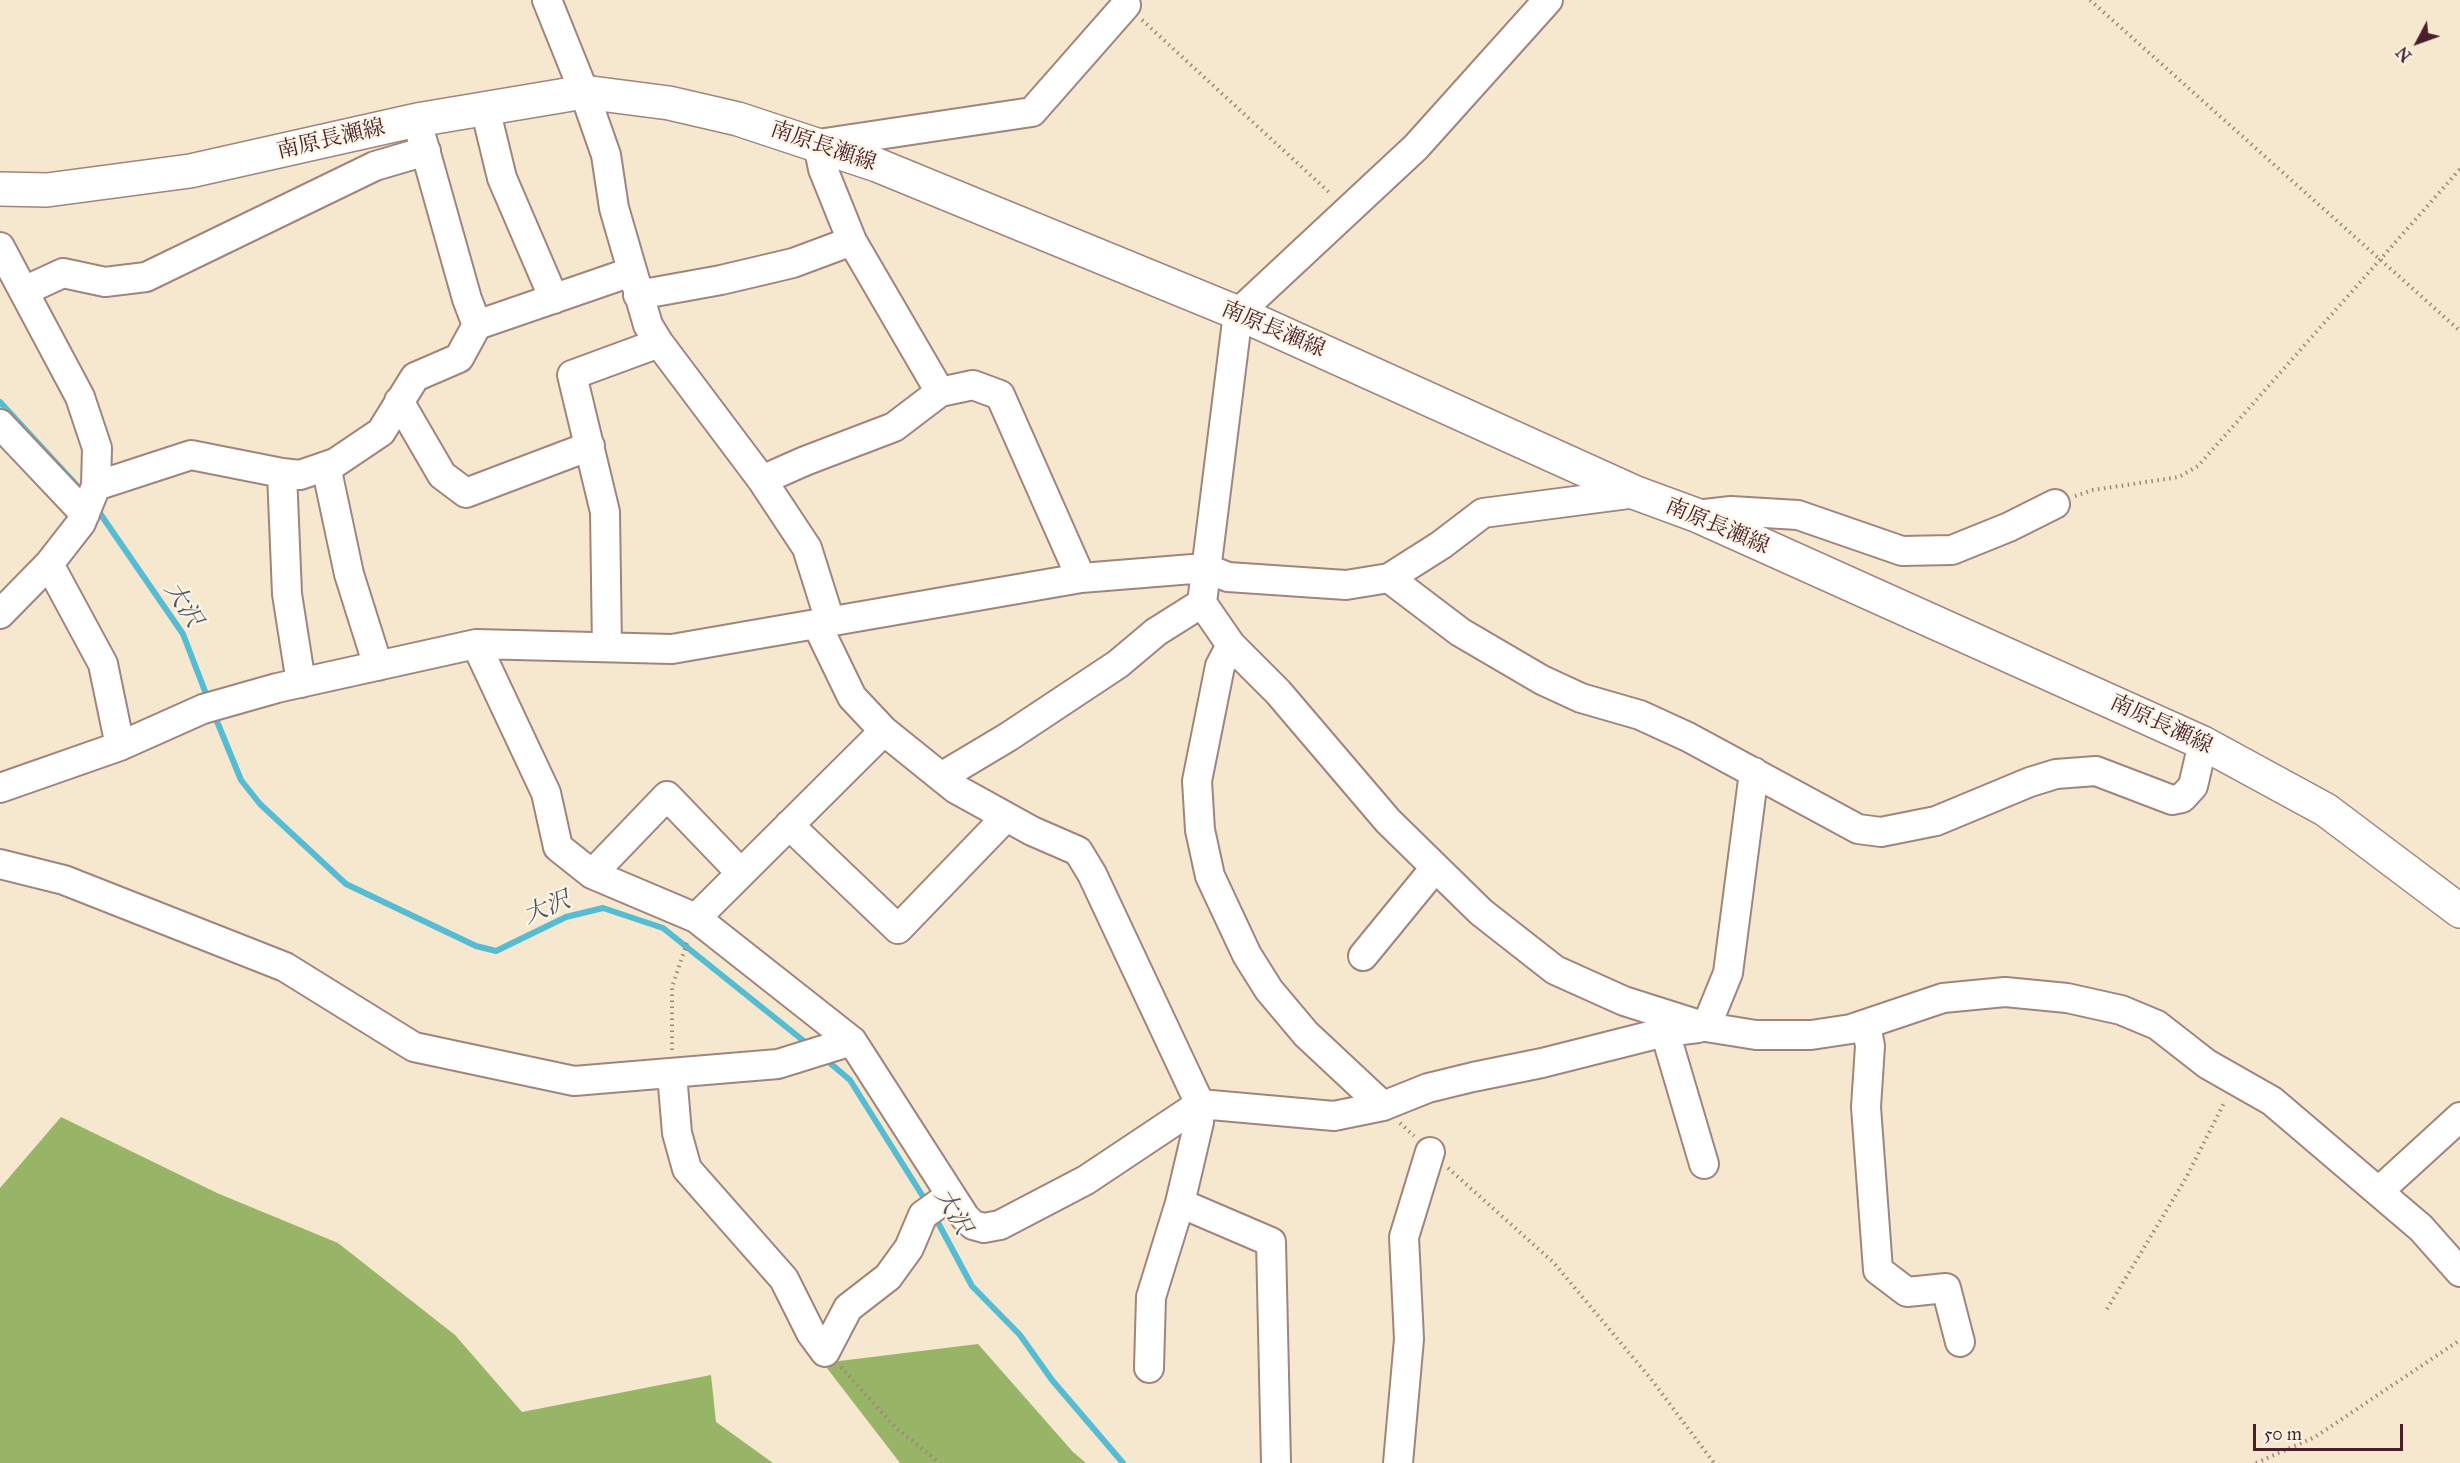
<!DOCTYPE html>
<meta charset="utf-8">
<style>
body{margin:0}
#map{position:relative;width:2460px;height:1463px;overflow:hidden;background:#f5e8cf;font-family:"IM FELL Great Primer",serif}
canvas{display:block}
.north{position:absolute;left:2388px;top:12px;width:60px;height:60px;-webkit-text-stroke:4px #fcf5e5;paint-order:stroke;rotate:229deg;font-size:16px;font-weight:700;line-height:24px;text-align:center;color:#4a1f2b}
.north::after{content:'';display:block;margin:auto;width:21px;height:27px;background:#4a1f2b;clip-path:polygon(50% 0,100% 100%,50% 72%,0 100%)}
.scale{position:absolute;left:2253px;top:1424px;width:150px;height:27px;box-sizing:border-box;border:3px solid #4a1f2b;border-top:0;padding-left:8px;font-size:18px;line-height:21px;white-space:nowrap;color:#4a1f2b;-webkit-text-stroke:4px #fcf5e5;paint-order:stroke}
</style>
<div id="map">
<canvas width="2460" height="1463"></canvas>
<div class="north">N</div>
<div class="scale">50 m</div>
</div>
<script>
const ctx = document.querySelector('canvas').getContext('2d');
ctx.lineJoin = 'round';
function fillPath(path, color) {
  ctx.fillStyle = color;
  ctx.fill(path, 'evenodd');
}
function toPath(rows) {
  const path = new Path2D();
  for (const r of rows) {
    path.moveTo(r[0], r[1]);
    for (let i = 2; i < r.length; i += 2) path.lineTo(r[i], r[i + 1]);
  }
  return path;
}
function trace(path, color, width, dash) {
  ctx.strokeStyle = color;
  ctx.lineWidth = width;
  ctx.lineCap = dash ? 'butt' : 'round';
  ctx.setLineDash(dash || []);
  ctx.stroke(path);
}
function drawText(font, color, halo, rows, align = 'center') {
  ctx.font = font + ' "IM FELL Great Primer","Noto Serif JP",serif';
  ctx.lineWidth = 4.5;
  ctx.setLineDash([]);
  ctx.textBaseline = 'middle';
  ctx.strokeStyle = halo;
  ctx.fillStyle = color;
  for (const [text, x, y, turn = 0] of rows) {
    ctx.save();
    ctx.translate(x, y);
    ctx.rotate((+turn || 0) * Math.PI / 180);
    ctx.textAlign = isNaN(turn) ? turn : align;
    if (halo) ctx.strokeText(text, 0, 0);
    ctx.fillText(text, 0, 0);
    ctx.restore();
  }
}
fillPath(toPath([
 [61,1117,217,1193,338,1243,455,1335,522,1412,711,1375,716,1422,773,1463,0,1463,0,1188],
 [978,1344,1073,1452,1086,1463,900,1463,823,1363]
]), '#98b567');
trace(toPath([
 [0,402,83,492],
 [97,509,183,634,208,699],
 [214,714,241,780,260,804,346,884,476,946,496,951,566,917,603,908,663,928,810,1046],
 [824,1058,850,1080,927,1203],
 [935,1217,972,1286,1020,1335,1052,1380,1123,1463]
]), '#56bcd3', 6);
const minor = toPath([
 [547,0,584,92,606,155,614,208,648,325,659,343,762,480,807,548,830,621],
 [1548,0,1416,147,1238,313,1202,603,1231,645,1278,692,1388,821,1481,912,1555,970,1624,1001,1706,1027,1756,1035,1811,1035,1851,1029,1943,998,2005,992,2067,998,2121,1010,2157,1025,2207,1064,2272,1101,2421,1228,2460,1272],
 [485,108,502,178,554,299],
 [420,132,467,299,477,325],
 [852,241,823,169,818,144,1032,112,1126,5],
 [0,247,80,397,97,448,96,486,81,523,49,564,0,614],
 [24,291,63,273,105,282,146,277,375,166,426,151],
 [638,295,721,280,793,263,852,241,940,392],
 [399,401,442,475,466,493,590,446],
 [0,424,85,514],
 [326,466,349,574,378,666],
 [282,473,287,594,301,683],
 [762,480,805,461,894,427,940,392,973,385,1000,395,1081,578],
 [96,486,191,455,282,473,300,475,335,463,381,432,415,377,459,358,477,325,631,272],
 [1696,515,1731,511,1798,515,1902,551,1952,550,2009,527,2055,504],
 [49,564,103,664,120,746],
 [1389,578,1460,632,1542,680,1581,698,1640,715,1688,737,1858,829,1881,832,1936,821,2030,782,2056,774,2096,771,2172,800,2182,798,2193,786,2203,743],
 [819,623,821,633,852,697,884,731,956,789,1032,831,1078,851,1092,874,1200,1104,1199,1122,1180,1203,1151,1297,1149,1368],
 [476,644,546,793,558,847,592,874,696,918,852,1041,965,1217,973,1225,984,1228,1000,1225,1086,1180,1200,1104,1334,1116,1383,1106,1428,1088,1473,1077,1542,1063,1665,1032,1698,1028],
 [1231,645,1220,666,1197,781,1200,830,1210,876,1247,955,1269,990,1306,1034,1383,1106],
 [607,647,605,512,572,375,659,343],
 [941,777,1008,737,1118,664,1156,632,1202,603],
 [0,788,120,746,203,709,277,688,476,644,672,649,1081,578,1205,568,1228,577,1346,585,1389,578,1441,545,1483,513,1636,493],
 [789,825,898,929,1006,817],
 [0,864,64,880,285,967,414,1047,574,1081,778,1064,852,1041],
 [592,874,667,796,741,873],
 [696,918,884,731],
 [1363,956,1435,868],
 [1866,1024,1870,1046,1866,1107,1878,1270,1907,1292,1946,1288,1960,1342],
 [1706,1027,1728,973,1754,772],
 [1665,1032,1704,1164],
 [672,1074,677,1133,687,1169,784,1279,811,1333,825,1352,848,1308,888,1277,909,1248,923,1215,951,1195],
 [2379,1191,2460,1117],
 [1180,1203,1271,1242,1276,1463],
 [1398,1463,1409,1339,1404,1237,1430,1152]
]);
const major = toPath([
 [0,189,47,190,190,171,417,120,584,92,669,103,738,119,877,165,1238,313,1636,493,1696,515,2203,743,2326,810,2460,911]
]);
trace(minor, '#a0847d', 32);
trace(major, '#a0847d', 36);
trace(toPath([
 [2090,0,2460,331],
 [1142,20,1331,194],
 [2075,496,2093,490,2179,477,2198,466,2460,169],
 [672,1050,672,987,688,940],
 [1400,1123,1414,1136],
 [1448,1168,1554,1263,1651,1379,1714,1463],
 [2107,1309,2186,1178,2225,1101],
 [841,1367,896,1428,940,1463],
 [2256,1463,2315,1437,2460,1340]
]), '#a0847d', 4, [1.5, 4.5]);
trace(minor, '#fff', 28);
trace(major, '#fff', 33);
drawText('22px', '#4a1f2b', '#fcf5e5', [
 ["南原長瀬線",331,140,-13],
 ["南原長瀬線",823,147,19],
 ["南原長瀬線",1273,330,23],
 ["南原長瀬線",1717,527,23],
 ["南原長瀬線",2161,725,25]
]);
drawText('italic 24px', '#4e5666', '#fcf5e5', [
 ["大沢",182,605,57],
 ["大沢",547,909,-22],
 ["大沢",952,1212,60]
]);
</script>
